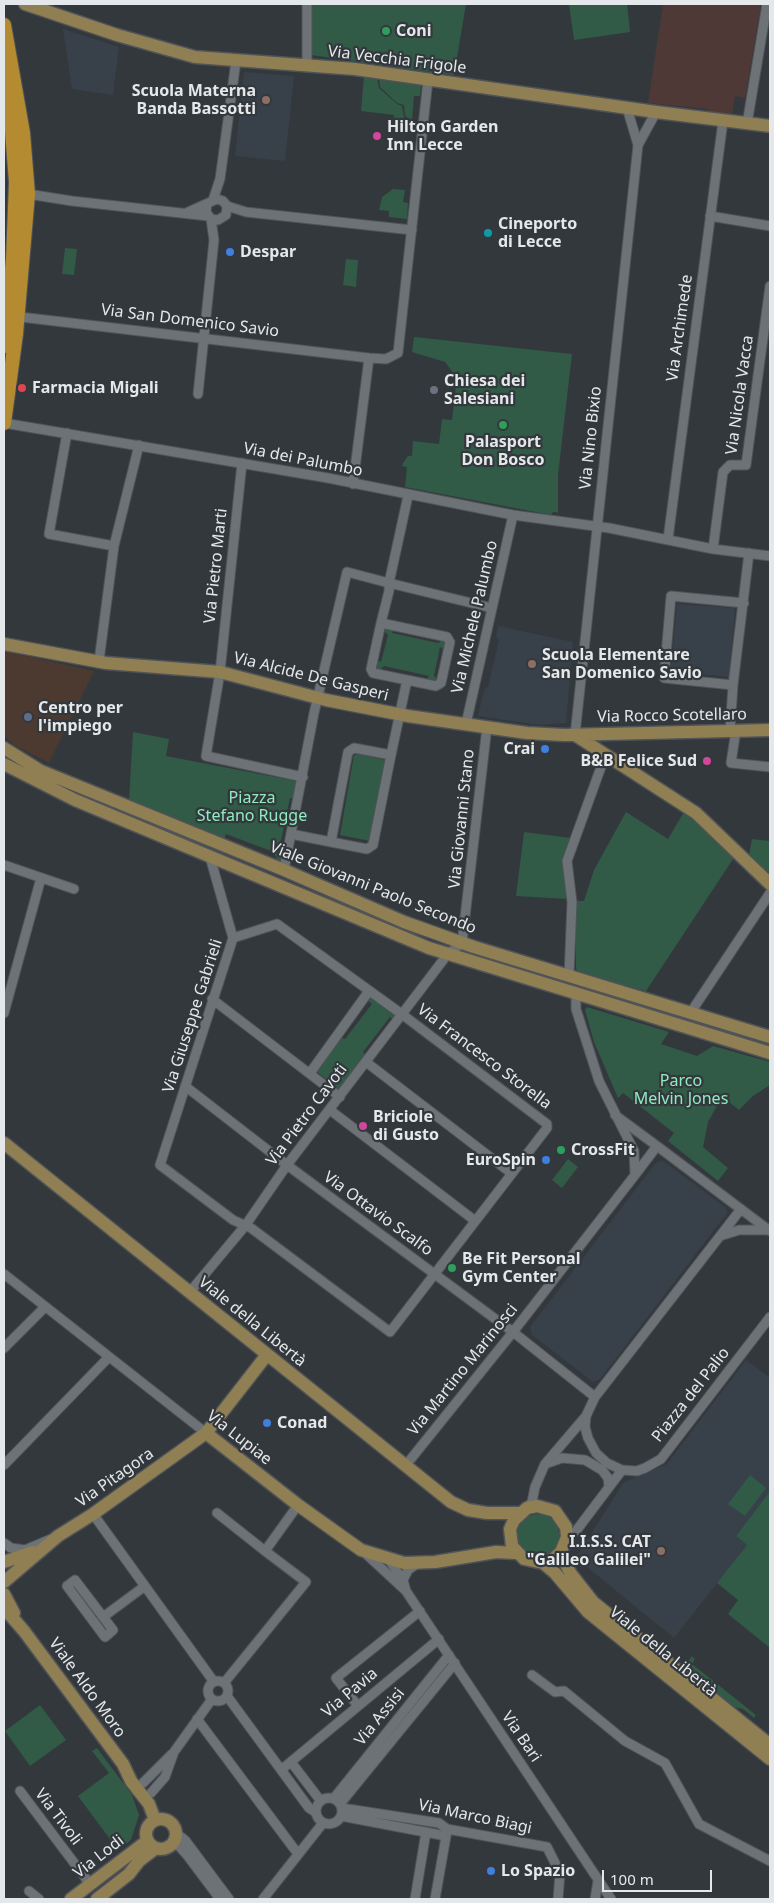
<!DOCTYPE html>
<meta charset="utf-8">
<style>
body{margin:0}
#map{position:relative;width:774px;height:1903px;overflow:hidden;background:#33383c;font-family:"Noto Sans",sans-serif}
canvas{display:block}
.frame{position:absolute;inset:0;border:5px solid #e5e8eb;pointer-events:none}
.scale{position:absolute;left:602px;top:1870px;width:110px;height:22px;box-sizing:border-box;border:2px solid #e5e8eb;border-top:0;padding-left:6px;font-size:15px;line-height:18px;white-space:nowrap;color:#e5e8eb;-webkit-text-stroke:4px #33383c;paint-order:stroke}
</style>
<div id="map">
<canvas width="774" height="1903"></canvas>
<div class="frame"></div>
<div class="scale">100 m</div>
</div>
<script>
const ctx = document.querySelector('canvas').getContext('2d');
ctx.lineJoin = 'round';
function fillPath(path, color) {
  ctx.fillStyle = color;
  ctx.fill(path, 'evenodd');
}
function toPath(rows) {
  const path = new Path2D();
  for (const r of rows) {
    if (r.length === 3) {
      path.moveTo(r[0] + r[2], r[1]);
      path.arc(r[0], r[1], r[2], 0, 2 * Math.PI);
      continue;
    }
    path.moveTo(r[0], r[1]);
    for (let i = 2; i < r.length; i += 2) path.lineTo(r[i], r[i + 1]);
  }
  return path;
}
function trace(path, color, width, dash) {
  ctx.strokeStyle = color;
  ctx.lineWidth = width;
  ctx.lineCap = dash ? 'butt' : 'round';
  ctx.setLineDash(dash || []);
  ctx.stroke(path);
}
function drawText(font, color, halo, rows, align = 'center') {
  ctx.font = font + ' "Noto Sans",sans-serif';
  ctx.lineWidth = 4.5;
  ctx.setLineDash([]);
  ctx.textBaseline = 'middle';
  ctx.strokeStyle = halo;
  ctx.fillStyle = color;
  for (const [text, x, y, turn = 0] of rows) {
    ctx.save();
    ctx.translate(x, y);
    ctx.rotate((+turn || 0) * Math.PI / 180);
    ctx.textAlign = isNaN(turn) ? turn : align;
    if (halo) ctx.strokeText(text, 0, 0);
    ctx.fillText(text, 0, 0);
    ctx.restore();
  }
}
fillPath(toPath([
 [4,651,94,671,49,763,14,745,4,735]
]), '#4c3a31');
fillPath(toPath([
 [663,4,761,4,745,98,735,96,732,115,709,112,708,109,648,103]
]), '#4e3936');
fillPath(toPath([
 [63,29,119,47,113,95,72,89],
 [244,72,294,76,285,161,235,156],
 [677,604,735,608,729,677,671,671],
 [498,626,573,642,566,723,539,725,478,716,484,690,488,687,499,640,496,636],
 [662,1160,725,1207,728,1212,600,1379,593,1382,532,1335,530,1327,655,1164],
 [746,1360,770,1378,770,1491,736,1536,747,1545,674,1638,576,1558,623,1483,667,1464]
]), '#38414a');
fillPath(toPath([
 [309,4,466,4,454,75,311,55],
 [569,4,627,4,630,32,574,40],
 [364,76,377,78,379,88,397,104,402,106,404,117,400,134,392,133,394,115,361,111],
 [379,78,421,85,420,96,414,96,412,121,405,116,404,105,397,103,380,87],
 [393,189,405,190,403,202,408,203,407,219,389,217,389,211,379,210,382,197],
 [65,248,77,249,74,275,62,274],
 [346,259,358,260,356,287,343,285],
 [414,337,572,354,558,475,558,515,557,512,553,512,551,515,405,487,407,467,402,466,403,463,408,456,412,456,413,441,439,444,442,419,452,420,456,386,454,374,445,362,412,352],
 [386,628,395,629,392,633,438,643,442,640,445,640,444,650,440,647,434,676,438,679,437,681,426,680,429,676,384,666,380,670,377,669,377,660,381,662,388,635,384,631],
 [133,732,169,739,166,756,296,781,294,798,290,798,280,845,284,846,281,861,276,861,277,858,271,851,226,834,224,840,129,800],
 [358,754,386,760,370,841,340,835,354,755],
 [685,810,735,856,646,991,581,974,576,969,576,901,584,901,594,870,626,812,668,839],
 [524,832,571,838,564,859,567,899,516,896],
 [752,839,770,841,770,876,749,855],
 [370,997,396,1016,393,1019,390,1017,363,1052,366,1055,341,1089,338,1089,316,1071,340,1037,345,1039,372,1004,367,1000],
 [587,1007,669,1032,661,1044,697,1056,713,1046,770,1062,770,1085,753,1096,739,1110,724,1098,718,1104,708,1122,703,1147,728,1168,718,1181,668,1141,674,1133,623,1093,618,1098,594,1042,585,1010],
 [568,1159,578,1167,562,1188,552,1180],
 [750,1475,766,1488,745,1516,728,1504],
 [770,1491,770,1648,728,1614,738,1600,717,1583,747,1545,736,1536],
 [538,1535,21],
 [692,1656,695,1659,692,1664,756,1715,754,1718,743,1709,730,1706,684,1667],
 [40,1705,66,1740,30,1766,5,1731],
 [97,1748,132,1795,139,1815,131,1840,118,1850,78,1796,109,1773,92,1751]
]), '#315a47');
const street = toPath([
 [307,66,307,4],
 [747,124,767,4],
 [638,145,656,112],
 [28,194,72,201,208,216],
 [213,200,220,179,236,61],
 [227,206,246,212,412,230],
 [188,212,217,199,223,201,227,206,226,215,218,220,211,219,206,212,207,204],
 [710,216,770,226],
 [12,316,369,358,386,359,398,353,428,80],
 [198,394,214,240,211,219],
 [4,423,328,478,513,515,609,528,713,549,770,556],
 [67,433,49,534,114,546],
 [242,463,220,672,206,756,303,777],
 [353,484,369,358],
 [668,539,723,121],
 [713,549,723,472,730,465,746,465,770,286],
 [381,623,447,637,450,642,441,683,436,686,373,673,371,669,381,623,389,591,389,583,492,608],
 [99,661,114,546,139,445],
 [733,685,664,678,671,596,744,603],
 [466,724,513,515],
 [736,730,731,763,770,767],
 [730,731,733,685,749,553],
 [575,735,638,145,627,108],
 [391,755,407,680],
 [291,834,331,842,367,849,373,845,391,755,354,748,348,752,331,842],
 [210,857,233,938],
 [4,865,74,889],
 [284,870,314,713,347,572,389,583,408,496],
 [277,924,403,1015,547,1124,547,1128,390,1332,251,1228,233,1220,160,1165,233,938,277,924],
 [569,976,572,902,567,861,605,756],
 [212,999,340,1097],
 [691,1012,770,893],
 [4,1013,41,878],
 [366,1062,511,1173],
 [310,1073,369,991],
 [185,1086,287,1165,513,1332,595,1397],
 [330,1110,474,1220],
 [615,1115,657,1146,635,1175],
 [657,1146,770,1231],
 [720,1236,739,1230,768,1230],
 [4,1274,206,1433],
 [189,1293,245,1226,287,1165,447,955,462,943,487,727],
 [4,1348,45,1307],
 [586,1416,585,1427,588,1438,596,1453,607,1463,622,1470,637,1471,645,1468,661,1459,770,1317],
 [545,1464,562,1458,585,1460,602,1470,608,1478,609,1487],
 [4,1465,109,1357],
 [406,1465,513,1332,635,1175,634,1151,599,1081,576,1009,576,993],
 [527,1508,532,1502,535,1487,545,1464,586,1416,595,1397,741,1209],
 [217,1513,265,1551],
 [93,1514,214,1682],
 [567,1537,576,1531,622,1470],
 [4,1543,11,1548,25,1550,51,1539],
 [366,1554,406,1591,611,1899],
 [389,1560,403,1580],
 [75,1580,113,1630,105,1637,67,1586,75,1580],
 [406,1591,403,1580,408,1570,418,1563],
 [103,1617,145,1586],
 [532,1675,555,1692,564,1691,625,1741,665,1763,699,1824,770,1861],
 [218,1691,10],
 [224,1683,306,1582,265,1551,298,1505],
 [227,1696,309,1808,315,1812],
 [358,1706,336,1678,420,1611],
 [197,1719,298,1854],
 [291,1762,320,1800],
 [281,1770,439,1639],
 [143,1783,172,1754],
 [20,1791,90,1884],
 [151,1793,165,1777,174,1752,212,1699],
 [329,1811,13],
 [334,1798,449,1655],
 [340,1804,455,1663],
 [342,1808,439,1823,447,1829,547,1847,560,1873,558,1899],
 [341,1816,446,1836],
 [176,1833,185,1840,229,1899],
 [172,1843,179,1846,187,1855,220,1899],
 [29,1891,39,1899],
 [263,1899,323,1823],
 [415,1899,426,1832],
 [435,1899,447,1831],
 [595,1899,598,1881]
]);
const secondary = toPath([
 [25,4,117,35,195,57,355,69,656,112,770,126],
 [4,644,106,663,220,672,326,700,408,716,527,733,564,735,770,730],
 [575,735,696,813,770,884],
 [4,748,41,771,284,870,404,922,474,947,770,1037],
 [4,764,75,800,429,948,770,1053],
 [4,1143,451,1502,468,1510,487,1513,520,1513],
 [206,1433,298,1505,361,1550,404,1563,435,1562,496,1552,516,1553],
 [561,1552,553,1559,543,1563,524,1559,512,1546,510,1529,514,1520,527,1508,537,1506,555,1511,566,1527,567,1537,561,1552,563,1559,571,1574,593,1602,770,1745],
 [4,1562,33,1552],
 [543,1563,555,1573,588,1612,770,1759],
 [4,1582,58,1536,93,1514,206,1433,266,1356],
 [4,1594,14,1613],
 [4,1608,24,1631,123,1764,131,1781,149,1804,155,1820],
 [161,1834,15],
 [71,1899,147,1841],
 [97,1899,129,1874,139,1861,156,1848]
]);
const primary = toPath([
 [4,25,23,133,28,194,16,334,4,423],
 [4,79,11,119,16,182,13,259,4,346]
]);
trace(street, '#505357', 11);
trace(secondary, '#505357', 15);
trace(primary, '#505357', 16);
trace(street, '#6d7277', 9);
trace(secondary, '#907f53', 12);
trace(primary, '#b48b30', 14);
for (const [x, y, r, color] of [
 [386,31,5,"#2e9e5b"],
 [266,100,5,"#8d6e63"],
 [377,136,5,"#d1479c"],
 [488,233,5,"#0f9aa8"],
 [230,252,5,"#3f7fe0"],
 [22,388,5,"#e0444e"],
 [434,390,5,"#6b7280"],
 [503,425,5,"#2e9e5b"],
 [532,664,5,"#8d6e63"],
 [28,717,5,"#5c6f8a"],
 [545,749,5,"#3f7fe0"],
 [707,761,5,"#d1479c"],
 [363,1126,5,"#d1479c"],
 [561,1150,5,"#2e9e5b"],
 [546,1160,5,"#3f7fe0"],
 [452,1268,5,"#2e9e5b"],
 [267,1423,5,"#3f7fe0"],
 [661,1551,5,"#8d6e63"],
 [491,1871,5,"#3f7fe0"]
]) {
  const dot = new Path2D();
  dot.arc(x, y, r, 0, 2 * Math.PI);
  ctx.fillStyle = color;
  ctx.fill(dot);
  trace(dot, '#33383c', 2);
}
drawText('bold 16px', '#e5e8eb', '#33383c', [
 ["Coni",396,31],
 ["Scuola Materna",256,91,"right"],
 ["Banda Bassotti",256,109,"right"],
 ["Hilton Garden",387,127],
 ["Inn Lecce",387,145],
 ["Cineporto",498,224],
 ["di Lecce",498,242],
 ["Despar",240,252],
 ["Chiesa dei",444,381],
 ["Salesiani",444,399],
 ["Farmacia Migali",32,388],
 ["Palasport",503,442,"center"],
 ["Don Bosco",503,460,"center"],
 ["Scuola Elementare",542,655],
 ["San Domenico Savio",542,673],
 ["Centro per",38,708],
 ["l'impiego",38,726],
 ["Crai",535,749,"right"],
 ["B&B Felice Sud",697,761,"right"],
 ["Briciole",373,1117],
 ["di Gusto",373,1135],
 ["CrossFit",571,1150],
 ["EuroSpin",536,1160,"right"],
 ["Be Fit Personal",462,1259],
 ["Gym Center",462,1277],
 ["Conad",277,1423],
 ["I.I.S.S. CAT",651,1542,"right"],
 ["\"Galileo Galilei\"",651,1560,"right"],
 ["Lo Spazio",501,1871]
], 'left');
drawText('16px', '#e5e8eb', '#33383c', [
 ["Via Vecchia Frigole",397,60,7],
 ["Via San Domenico Savio",190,321,7],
 ["Via Archimede",680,328,-82],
 ["Via Nicola Vacca",740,395,-82],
 ["Via Nino Bixio",591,438,-84],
 ["Via dei Palumbo",303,460,11],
 ["Via Pietro Marti",216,566,-84],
 ["Via Michele Palumbo",475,617,-77],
 ["Via Alcide De Gasperi",311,677,14],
 ["Via Rocco Scotellaro",672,716,-1],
 ["Via Giovanni Stano",462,819,-84],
 ["Viale Giovanni Paolo Secondo",373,888,22],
 ["Via Giuseppe Gabrieli",193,1016,-72],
 ["Via Francesco Storella",484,1057,37],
 ["Via Pietro Cavoti",307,1115,-53],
 ["Via Ottavio Scalfo",378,1214,36],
 ["Viale della Libertà",252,1322,39],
 ["Via Martino Marinosci",463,1370,-51],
 ["Piazza del Palio",691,1395,-52],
 ["Via Lupiae",239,1438,38],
 ["Via Pitagora",115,1478,-35],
 ["Viale della Libertà",663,1652,39],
 ["Viale Aldo Moro",87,1688,54],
 ["Via Pavia",350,1693,-40],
 ["Via Assisi",380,1717,-51],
 ["Via Bari",521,1737,56],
 ["Via Tivoli",58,1817,53],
 ["Via Marco Biagi",475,1817,12],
 ["Via Lodi",99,1857,-38]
]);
drawText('16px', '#90ebc0', '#33383c', [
 ["Piazza",252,798],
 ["Stefano Rugge",252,816],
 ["Parco",681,1081],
 ["Melvin Jones",681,1099]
]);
</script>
